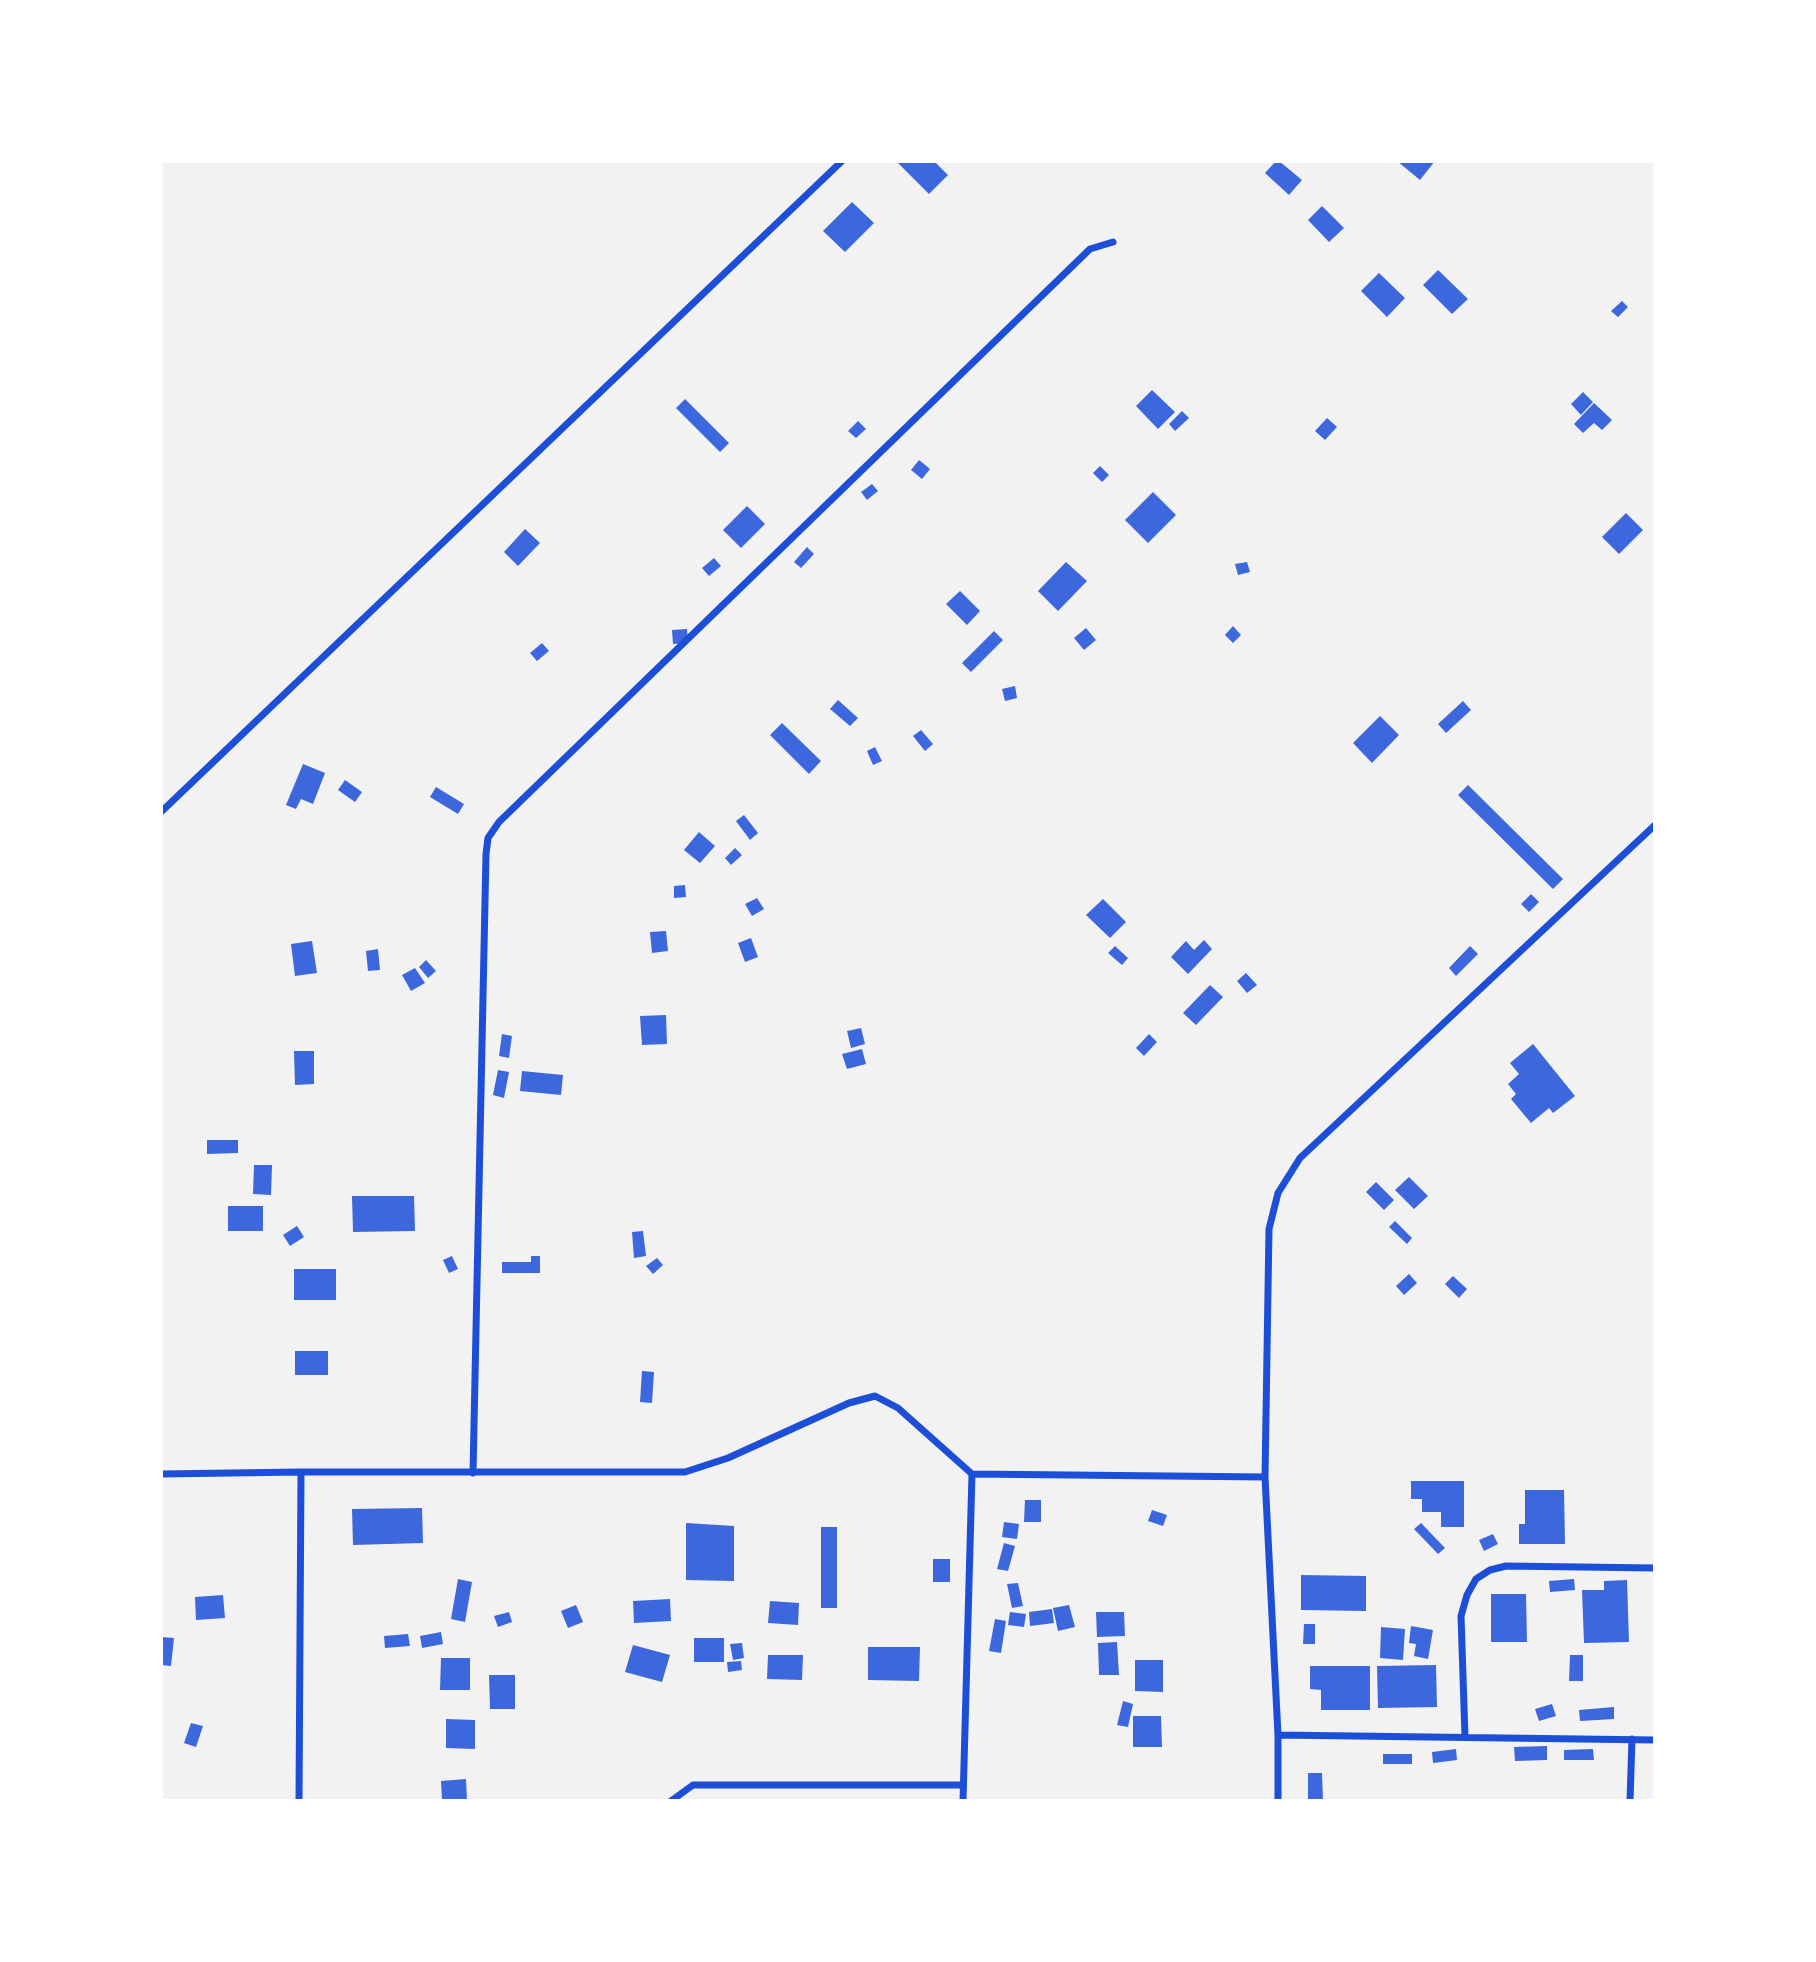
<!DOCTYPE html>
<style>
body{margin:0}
#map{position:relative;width:1816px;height:1962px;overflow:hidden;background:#f2f2f2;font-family:"Asap Condensed",sans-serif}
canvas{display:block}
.frame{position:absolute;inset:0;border:163px solid #fff;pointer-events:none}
</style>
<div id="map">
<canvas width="1816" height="1962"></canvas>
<div class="frame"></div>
</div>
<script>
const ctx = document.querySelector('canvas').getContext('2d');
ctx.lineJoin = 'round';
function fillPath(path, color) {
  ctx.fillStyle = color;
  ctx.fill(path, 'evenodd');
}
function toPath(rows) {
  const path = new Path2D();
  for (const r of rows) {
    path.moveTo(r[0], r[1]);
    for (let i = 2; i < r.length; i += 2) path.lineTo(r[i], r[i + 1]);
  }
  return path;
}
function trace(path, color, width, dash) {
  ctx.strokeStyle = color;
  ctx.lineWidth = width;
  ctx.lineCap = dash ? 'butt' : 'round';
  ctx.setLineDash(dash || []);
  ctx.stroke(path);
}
fillPath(toPath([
 [900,161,934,161,948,175,929,194,898,163],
 [1276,161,1279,161,1302,180,1289,195,1265,173],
 [1397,161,1435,161,1420,180],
 [852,202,874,223,845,252,823,231],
 [1322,206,1344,228,1329,242,1308,220],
 [1438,270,1468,299,1452,314,1423,285],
 [1379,273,1405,298,1387,317,1361,291],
 [1622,301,1628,307,1618,317,1611,311],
 [1152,390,1175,412,1158,429,1136,406],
 [1583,392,1593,402,1581,415,1571,404],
 [685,399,729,443,720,452,676,408],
 [1594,403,1612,420,1602,430,1594,423,1583,433,1574,424],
 [1182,411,1189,418,1175,431,1169,424],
 [1327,418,1337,427,1325,440,1315,431],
 [858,421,866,429,856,438,848,431],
 [919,460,930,469,922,479,911,470],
 [1100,466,1109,475,1102,482,1093,473],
 [872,484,878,491,867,500,861,492],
 [1153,492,1176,515,1148,543,1125,520],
 [747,506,765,524,741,548,723,530],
 [1626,513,1643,530,1619,554,1602,537],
 [525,529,540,543,518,566,504,552],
 [807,547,814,554,801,568,794,562],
 [714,558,721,566,709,576,702,568],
 [1066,562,1087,581,1058,611,1038,591],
 [1247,562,1250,572,1238,575,1235,564],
 [960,591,980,611,967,625,946,604],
 [1233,626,1241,635,1233,643,1225,635],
 [1086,628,1096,640,1084,650,1074,638],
 [687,629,688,643,673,644,672,630],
 [994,631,1003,640,971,672,962,663],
 [542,643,549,651,537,661,530,653],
 [1015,686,1017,698,1005,701,1002,689],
 [838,700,858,718,850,726,830,709],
 [1463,701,1471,710,1446,733,1438,724],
 [1380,716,1399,735,1372,763,1353,743],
 [782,723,821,761,809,774,770,735],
 [921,730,933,744,925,751,913,736],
 [875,747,882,761,873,765,867,751],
 [303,764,325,773,313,804,301,799,296,809,286,805],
 [345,780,362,792,355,802,338,790],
 [1468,785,1563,879,1553,889,1458,795],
 [436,787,464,804,458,814,430,797],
 [744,815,758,833,750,840,736,821],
 [699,832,715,846,700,863,684,850],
 [735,848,742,855,731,865,725,858],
 [685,885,686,897,674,898,674,886],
 [1531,894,1539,902,1529,912,1521,904],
 [757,898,764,909,752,916,745,904],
 [1103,899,1126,922,1110,938,1086,915],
 [666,931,668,951,652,953,650,932],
 [751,938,758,957,745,962,738,943],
 [1204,940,1212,949,1188,974,1171,957,1186,941,1194,950],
 [312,941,317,973,295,976,291,944],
 [1115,946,1128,958,1122,965,1108,953],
 [1470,946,1478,954,1456,976,1449,968],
 [378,949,380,970,368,971,366,951],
 [426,960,436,971,428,978,419,967],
 [415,968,425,983,411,991,402,975],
 [1246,973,1257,985,1247,993,1237,981],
 [1210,985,1223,997,1196,1025,1183,1013],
 [666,1015,667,1044,642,1045,640,1016],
 [861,1028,865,1044,851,1048,847,1031],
 [502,1034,512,1036,509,1058,499,1056],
 [1149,1034,1157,1042,1144,1056,1136,1048],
 [1533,1044,1575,1096,1553,1113,1549,1108,1531,1123,1511,1099,1516,1094,1508,1084,1519,1074,1510,1063],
 [862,1049,866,1064,847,1069,842,1054],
 [294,1051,314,1051,314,1084,295,1085],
 [498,1070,509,1072,504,1098,493,1095],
 [522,1071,563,1075,561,1095,520,1091],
 [207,1140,238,1140,238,1153,207,1154],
 [254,1165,272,1165,271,1195,253,1194],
 [1409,1177,1428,1196,1414,1209,1395,1190],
 [1376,1182,1394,1200,1384,1210,1366,1192],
 [352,1196,414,1196,415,1231,353,1232],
 [228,1206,263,1206,263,1231,228,1231],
 [1395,1221,1412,1238,1407,1244,1389,1227],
 [297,1226,304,1237,290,1246,283,1235],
 [643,1231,646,1256,634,1258,632,1232],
 [452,1256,458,1269,449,1273,443,1260],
 [531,1256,540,1256,540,1273,502,1273,502,1262,531,1262],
 [657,1258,663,1265,653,1274,646,1266],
 [294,1269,336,1269,336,1300,294,1300],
 [1409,1274,1417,1283,1404,1295,1396,1286],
 [1453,1276,1467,1289,1459,1298,1445,1284],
 [295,1351,328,1351,328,1375,295,1375],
 [642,1371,654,1372,652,1403,640,1402],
 [1411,1481,1464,1481,1464,1527,1441,1527,1441,1512,1422,1512,1422,1499,1411,1499],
 [1525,1490,1564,1490,1565,1544,1519,1544,1519,1524,1525,1524],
 [1025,1500,1041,1500,1041,1522,1024,1522],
 [422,1508,423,1543,353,1545,352,1509],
 [1152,1510,1167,1515,1163,1526,1148,1521],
 [1004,1522,1019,1524,1017,1539,1002,1537],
 [686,1523,734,1526,734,1581,686,1580],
 [1421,1523,1445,1548,1438,1554,1414,1529],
 [821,1527,837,1527,837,1608,821,1608],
 [1493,1534,1498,1544,1484,1551,1479,1540],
 [1004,1543,1015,1546,1008,1571,997,1569],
 [933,1559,950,1559,950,1582,933,1582],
 [1301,1575,1366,1576,1366,1611,1301,1610],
 [458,1579,472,1582,465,1622,451,1619],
 [1574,1579,1575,1590,1550,1592,1549,1581],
 [1627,1580,1629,1642,1584,1643,1582,1590,1604,1590,1604,1581],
 [1018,1583,1023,1606,1012,1608,1007,1584],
 [1491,1594,1526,1594,1527,1642,1491,1642],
 [223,1595,225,1618,196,1620,195,1597],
 [670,1599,671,1621,634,1623,633,1601],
 [770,1601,799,1603,798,1625,768,1623],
 [576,1605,583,1622,568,1628,561,1611],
 [1069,1605,1075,1627,1058,1631,1053,1608],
 [1052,1609,1054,1623,1030,1626,1029,1612],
 [509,1612,512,1622,498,1627,494,1616],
 [1010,1612,1026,1614,1024,1627,1008,1625],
 [1096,1612,1124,1612,1125,1636,1097,1637],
 [995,1619,1006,1621,1001,1653,989,1651],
 [1304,1624,1315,1624,1315,1644,1303,1644],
 [1411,1626,1433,1630,1428,1659,1414,1656,1416,1644,1409,1643],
 [1381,1627,1405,1629,1403,1660,1380,1658],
 [441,1632,443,1644,422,1648,420,1636],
 [408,1634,410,1646,385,1648,384,1636],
 [161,1637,174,1638,171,1666,161,1665],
 [694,1638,724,1638,724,1662,694,1662],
 [1117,1642,1119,1675,1099,1675,1098,1643],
 [742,1643,744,1658,733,1660,730,1644],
 [633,1645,670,1655,662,1682,625,1672],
 [868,1647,920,1647,919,1681,868,1680],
 [768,1655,803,1655,802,1680,767,1679],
 [1570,1655,1583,1655,1583,1681,1569,1681],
 [441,1658,470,1658,470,1690,440,1690],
 [1135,1660,1163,1660,1163,1692,1135,1691],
 [741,1661,742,1670,728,1672,727,1662],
 [1436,1665,1437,1707,1378,1708,1377,1666],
 [1310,1666,1370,1666,1370,1710,1321,1710,1321,1690,1310,1689],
 [489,1675,515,1675,515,1709,490,1709],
 [1123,1701,1133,1704,1128,1727,1117,1725],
 [1552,1704,1556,1716,1539,1721,1535,1709],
 [1614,1707,1614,1719,1580,1721,1579,1710],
 [1133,1716,1161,1716,1162,1747,1133,1747],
 [446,1719,475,1720,475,1749,446,1748],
 [191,1723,203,1726,196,1747,184,1743],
 [1547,1746,1547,1760,1515,1761,1514,1747],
 [1456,1749,1457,1760,1433,1763,1432,1752],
 [1593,1749,1594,1760,1564,1760,1564,1750],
 [1383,1754,1412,1754,1412,1764,1383,1764],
 [1308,1773,1322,1773,1323,1801,1308,1801],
 [466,1779,467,1801,442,1801,441,1781]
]), '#3d67dc');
trace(toPath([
 [161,812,842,161],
 [473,1473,486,854,488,838,499,822,1090,249,1113,242],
 [161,1474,301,1472,685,1472,728,1458,849,1403,875,1396,898,1408,972,1474],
 [1278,1735,1655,1740],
 [1465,1737,1461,1616,1467,1595,1476,1579,1490,1570,1506,1566,1655,1568],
 [299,1801,301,1472],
 [671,1801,693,1785,963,1785],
 [963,1801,972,1474,1265,1477],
 [1278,1801,1278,1735,1265,1477,1269,1229,1278,1193,1300,1158,1655,825],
 [1630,1801,1632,1739]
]), '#1d4ed8', 7);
</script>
